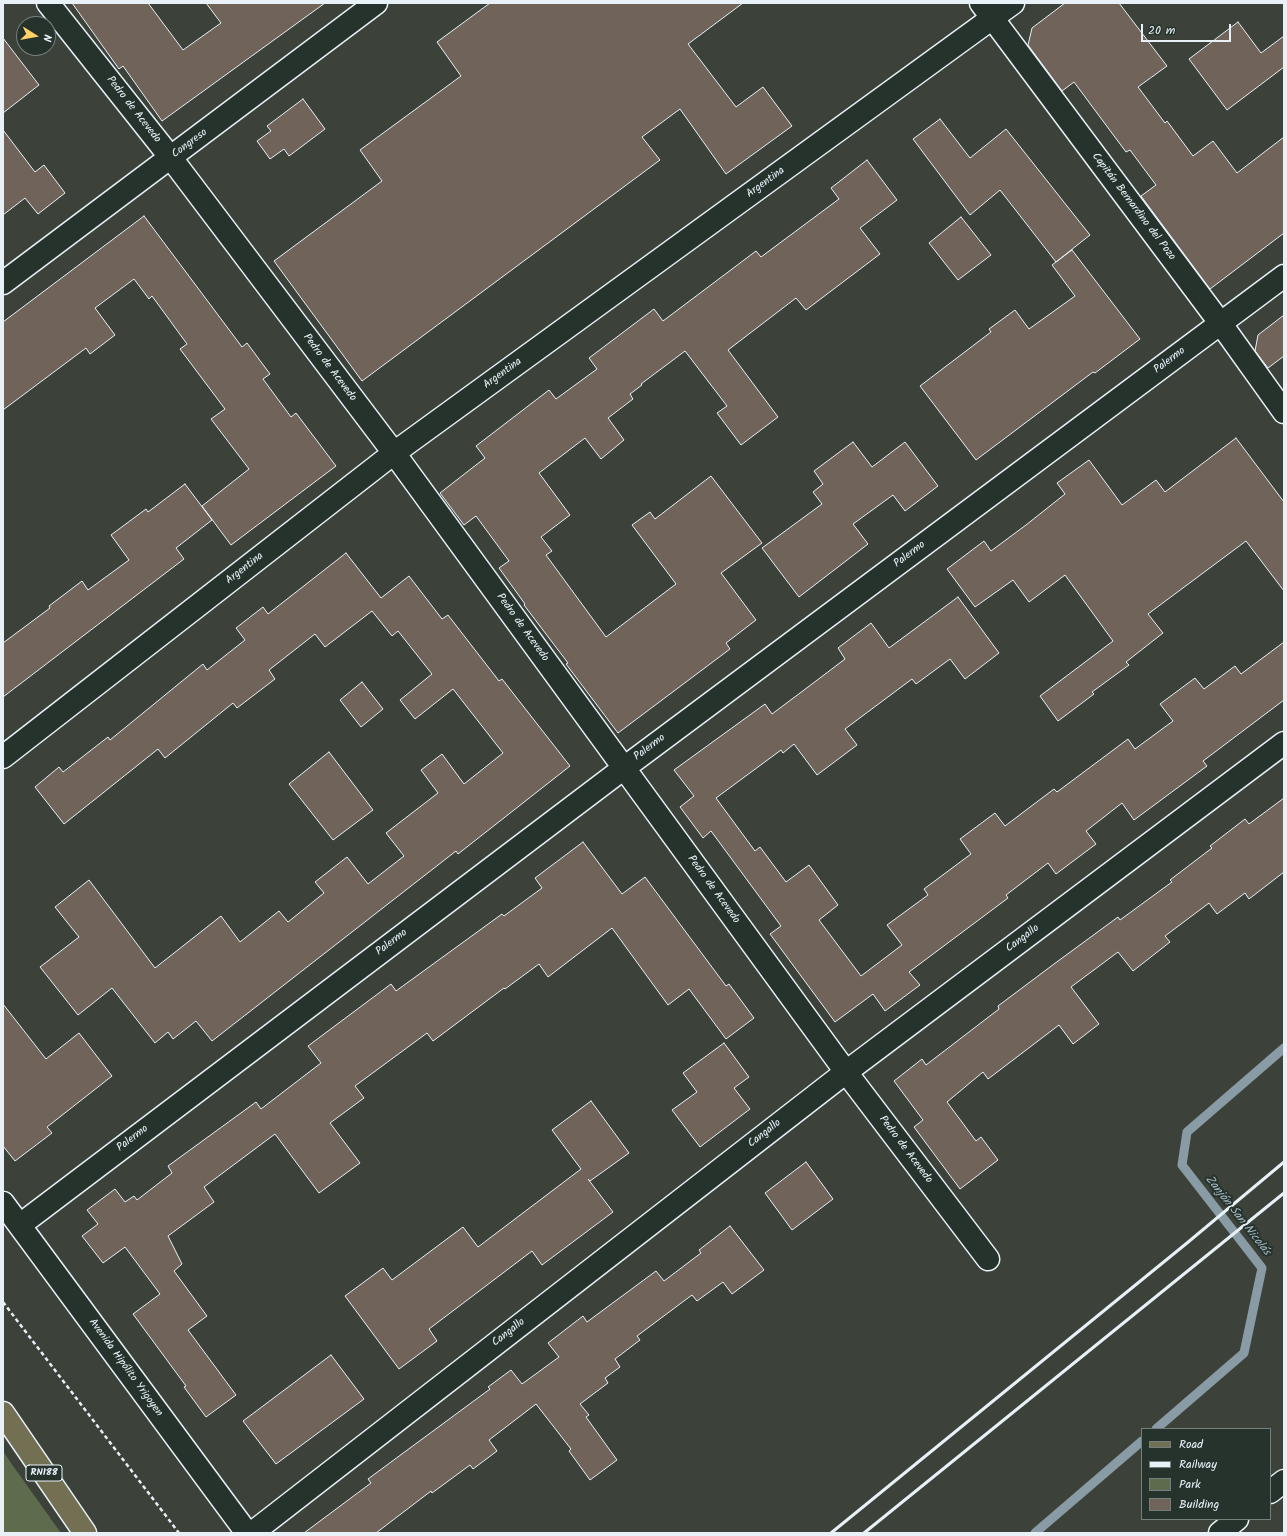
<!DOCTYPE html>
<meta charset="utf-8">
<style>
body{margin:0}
#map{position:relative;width:1287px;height:1536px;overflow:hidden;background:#3c423a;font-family:Kalam,sans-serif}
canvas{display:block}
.frame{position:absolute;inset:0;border:4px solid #e8f1f8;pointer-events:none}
.legend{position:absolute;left:1141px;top:1428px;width:130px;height:92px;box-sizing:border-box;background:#26332d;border:1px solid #747f7e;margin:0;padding:5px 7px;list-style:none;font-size:12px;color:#e8f1f8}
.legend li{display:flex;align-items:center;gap:8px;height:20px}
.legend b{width:20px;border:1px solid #747f7e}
.north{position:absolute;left:16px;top:16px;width:40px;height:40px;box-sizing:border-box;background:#26332d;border:1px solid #747f7e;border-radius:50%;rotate:101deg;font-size:11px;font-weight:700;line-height:16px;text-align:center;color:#e8f1f8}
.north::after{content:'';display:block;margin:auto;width:14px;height:18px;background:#ffd166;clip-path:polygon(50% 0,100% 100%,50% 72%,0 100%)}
.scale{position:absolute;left:1141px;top:24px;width:90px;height:18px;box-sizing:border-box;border:2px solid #e8f1f8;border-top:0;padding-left:5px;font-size:12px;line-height:14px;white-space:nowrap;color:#e8f1f8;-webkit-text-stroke:3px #26332d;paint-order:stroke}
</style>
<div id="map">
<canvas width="1287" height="1536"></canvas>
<div class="frame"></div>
<ul class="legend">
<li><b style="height:5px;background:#726f52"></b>Road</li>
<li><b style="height:5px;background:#e8f1f8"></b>Railway</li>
<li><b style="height:11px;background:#5e6c4d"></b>Park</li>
<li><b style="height:11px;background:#70645a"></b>Building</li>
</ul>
<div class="north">N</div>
<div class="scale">20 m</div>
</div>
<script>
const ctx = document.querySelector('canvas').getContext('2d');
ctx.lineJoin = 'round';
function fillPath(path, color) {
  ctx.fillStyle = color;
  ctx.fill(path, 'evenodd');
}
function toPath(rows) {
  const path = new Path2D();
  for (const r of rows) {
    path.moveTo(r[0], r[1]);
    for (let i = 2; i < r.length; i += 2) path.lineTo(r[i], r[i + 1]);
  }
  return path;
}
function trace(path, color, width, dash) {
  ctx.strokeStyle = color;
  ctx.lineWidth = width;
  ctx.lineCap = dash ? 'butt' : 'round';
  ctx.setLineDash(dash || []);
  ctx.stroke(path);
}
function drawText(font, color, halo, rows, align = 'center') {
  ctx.font = font + ' Kalam,sans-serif';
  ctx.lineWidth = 4;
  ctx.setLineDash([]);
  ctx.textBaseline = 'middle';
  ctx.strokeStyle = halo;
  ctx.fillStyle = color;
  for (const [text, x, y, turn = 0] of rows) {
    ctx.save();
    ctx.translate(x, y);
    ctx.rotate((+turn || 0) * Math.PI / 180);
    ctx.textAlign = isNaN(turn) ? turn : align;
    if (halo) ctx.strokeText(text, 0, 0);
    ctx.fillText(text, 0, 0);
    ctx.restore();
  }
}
fillPath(toPath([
 [3,1451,11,1463,61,1533,3,1533]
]), '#5e6c4d');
trace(toPath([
 [1156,1429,1244,1353,1262,1268,1182,1165,1187,1132,1284,1048],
 [1035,1533,1142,1441]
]), '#899ca5', 9);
const building = toPath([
 [72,3,148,3,183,50,221,23,206,3,325,3,162,121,123,66,119,69,72,3],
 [490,3,743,3,688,44,736,107,763,87,792,126,726,174,680,109,642,137,660,160,362,381,274,261,382,181,360,150,461,76,437,42,490,3],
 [1065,3,1119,3,1167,66,1138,87,1165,123,1167,121,1193,156,1213,141,1237,173,1284,137,1284,233,1210,289,1141,196,1156,185,1130,150,1126,152,1074,82,1062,91,1028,45,1032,28,1065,3],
 [1238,22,1261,53,1284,36,1284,67,1227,110,1189,59,1238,22],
 [3,38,39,85,3,113,3,38],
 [303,99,325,129,289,156,284,149,270,159,257,141,271,131,267,126,303,99],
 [940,119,970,158,1006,129,1090,235,1056,262,1000,190,970,215,913,139,940,119],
 [3,130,35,172,44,165,65,193,38,214,25,198,3,215,3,130],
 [867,160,897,200,860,228,880,254,806,310,796,298,728,350,778,417,741,445,717,413,727,406,685,351,641,384,642,385,630,394,633,399,608,418,624,440,601,459,585,438,539,473,570,515,541,537,552,551,546,555,606,637,676,584,632,525,650,512,655,519,711,476,762,543,721,573,756,620,726,643,730,649,618,733,566,664,568,663,524,605,525,604,499,568,509,561,476,516,464,525,440,493,485,458,476,446,549,390,556,399,597,369,589,358,654,309,663,321,756,251,761,257,839,199,831,188,867,160],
 [144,216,242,347,247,343,270,374,263,379,291,417,296,413,336,466,231,545,202,506,249,469,211,419,225,409,180,349,187,344,152,296,149,299,134,279,95,308,115,335,90,354,86,348,3,410,3,322,144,216],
 [961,217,991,255,958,280,929,243,961,217],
 [1072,250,1140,339,1095,373,1093,372,976,460,920,386,991,332,989,329,1015,310,1029,329,1075,296,1052,265,1072,250],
 [1284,315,1284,356,1268,368,1255,351,1258,335,1284,315],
 [1236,438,1284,502,1284,591,1246,541,1148,614,1163,633,1126,662,1129,665,1092,692,1094,694,1058,721,1040,696,1113,641,1065,575,1029,602,1013,580,975,607,947,569,984,541,991,551,1026,525,1065,494,1057,483,1089,460,1122,505,1156,480,1165,492,1236,438],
 [853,442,872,467,905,442,938,486,905,511,893,495,853,524,868,544,799,597,762,548,822,504,813,492,823,484,814,471,853,442],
 [185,484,212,520,176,548,184,559,3,697,3,643,50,608,49,606,82,581,88,590,129,560,111,535,146,509,148,512,185,484],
 [346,553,381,598,409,576,442,619,448,615,499,681,502,679,570,766,458,854,456,851,212,1041,196,1021,173,1039,168,1032,155,1043,112,988,78,1015,40,967,79,937,55,907,89,880,155,968,221,916,240,942,279,911,288,922,324,893,315,882,347,857,368,884,404,856,386,833,438,793,421,770,442,754,464,784,503,753,453,689,415,719,400,700,432,674,398,631,392,636,372,611,325,647,315,634,269,670,275,679,237,708,233,703,165,758,158,749,64,824,35,787,59,767,63,772,108,737,110,740,203,664,207,670,245,640,236,628,263,607,268,614,346,553],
 [958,597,999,653,965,679,950,659,916,684,912,679,845,729,857,745,817,775,794,744,783,753,781,750,716,798,755,851,760,847,786,882,809,865,838,905,819,920,861,976,902,945,887,925,928,895,924,889,971,854,960,839,995,813,1005,826,1054,789,1057,792,1128,739,1135,749,1173,721,1160,704,1195,678,1204,689,1235,666,1241,674,1284,642,1284,700,1203,761,1207,766,1134,820,1122,803,1086,831,1096,844,1056,874,1048,863,1006,895,1008,898,909,972,920,985,885,1011,873,994,835,1022,770,934,781,926,711,831,703,838,680,807,694,796,674,770,765,704,772,714,812,684,845,659,838,648,871,623,889,648,958,597],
 [362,682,383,709,361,727,340,700,362,682],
 [329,752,373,810,333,840,289,784,329,752],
 [1284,798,1284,872,1249,899,1245,893,1217,914,1209,903,1165,936,1170,942,1133,971,1118,952,1071,987,1099,1024,1073,1044,1059,1025,988,1079,983,1072,947,1102,976,1141,981,1137,998,1160,960,1189,914,1127,923,1120,894,1081,922,1059,926,1065,999,1009,998,1006,1054,964,1118,917,1120,920,1172,882,1170,880,1212,848,1210,846,1245,819,1249,824,1284,798],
 [583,842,622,894,645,877,726,986,729,984,754,1018,726,1039,689,989,668,1005,612,928,548,977,539,964,505,989,504,988,433,1041,427,1033,355,1086,364,1098,330,1123,360,1163,319,1193,275,1134,204,1187,214,1202,168,1236,182,1264,174,1271,207,1316,188,1330,236,1395,206,1417,184,1387,186,1386,133,1314,160,1294,125,1247,103,1263,82,1236,98,1224,87,1210,115,1189,125,1202,134,1196,137,1200,172,1173,168,1166,256,1102,261,1109,321,1063,308,1046,391,984,396,991,502,914,504,916,542,888,535,878,583,842],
 [3,1004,46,1059,79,1033,112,1076,47,1127,52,1133,15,1161,3,1146,3,1004],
 [724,1043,749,1077,734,1088,750,1109,700,1147,672,1110,697,1092,683,1073,724,1043],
 [591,1101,629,1153,590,1181,588,1179,613,1212,542,1265,532,1251,429,1329,437,1341,399,1369,345,1296,383,1268,392,1280,463,1227,478,1247,581,1169,552,1130,591,1101],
 [806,1162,833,1199,792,1230,765,1193,806,1162],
 [730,1226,764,1270,732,1294,723,1282,697,1301,692,1295,637,1336,640,1340,615,1359,620,1367,605,1378,608,1383,580,1404,589,1415,586,1417,617,1460,590,1480,569,1451,571,1449,536,1404,489,1440,497,1451,473,1469,470,1465,432,1493,431,1491,376,1533,304,1533,371,1483,368,1479,490,1389,488,1387,511,1370,522,1384,559,1357,548,1343,583,1316,587,1322,656,1271,664,1281,701,1253,699,1250,730,1226],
 [331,1355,364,1399,276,1464,243,1421,331,1355]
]);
fillPath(building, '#70645a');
trace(building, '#e8f1f8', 1);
const street = toPath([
 [48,3,171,158,394,453,846,1072,988,1259],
 [981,3,1221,324,1284,412],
 [3,283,376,3],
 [3,757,394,453,1013,3],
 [3,1203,247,1533],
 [20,1225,624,768,1284,276],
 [1270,1492,1284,1481],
 [252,1533,846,1072,1284,743],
 [1220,1533,1237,1519]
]);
const primary = toPath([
 [3,1413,85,1533]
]);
trace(street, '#e8f1f8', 25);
trace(primary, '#e8f1f8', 25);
trace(toPath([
 [3,1302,179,1533]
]), '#e8f1f8', 2.5, [4, 3]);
trace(street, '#26332d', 22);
trace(primary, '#726f52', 22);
trace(toPath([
 [831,1533,1187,1243,1284,1162],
 [864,1533,1284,1193]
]), '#e8f1f8', 3);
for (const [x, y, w] of [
 [44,1473,36]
]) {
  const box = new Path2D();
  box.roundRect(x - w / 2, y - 8, w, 16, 3);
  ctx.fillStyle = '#26332d';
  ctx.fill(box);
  trace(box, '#e8f1f8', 1);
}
drawText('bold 10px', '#e8f1f8', null, [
 ["RN188",44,1473]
]);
drawText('11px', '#e8f1f8', '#26332d', [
 ["Pedro de Acevedo",133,110,52],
 ["Congreso",190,144,-37],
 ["Argentina",766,183,-36],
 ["Capitán Bernardino del Pozo",1133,207,53],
 ["Palermo",1170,361,-37],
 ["Pedro de Acevedo",329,368,53],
 ["Argentina",503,374,-36],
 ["Palermo",910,555,-37],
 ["Argentina",245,569,-38],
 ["Pedro de Acevedo",522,628,54],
 ["Palermo",650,748,-37],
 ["Pedro de Acevedo",713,890,54],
 ["Cangallo",1023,939,-37],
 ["Palermo",392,943,-37],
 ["Cangallo",765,1134,-38],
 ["Palermo",133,1139,-37],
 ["Pedro de Acevedo",905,1150,53],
 ["Cangallo",509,1333,-38],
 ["Avenida Hipólito Yrigoyen",125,1368,54]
]);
drawText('italic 12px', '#a8b9c1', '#26332d', [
 ["Zanjón San Nicolás",1237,1216,52]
]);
</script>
